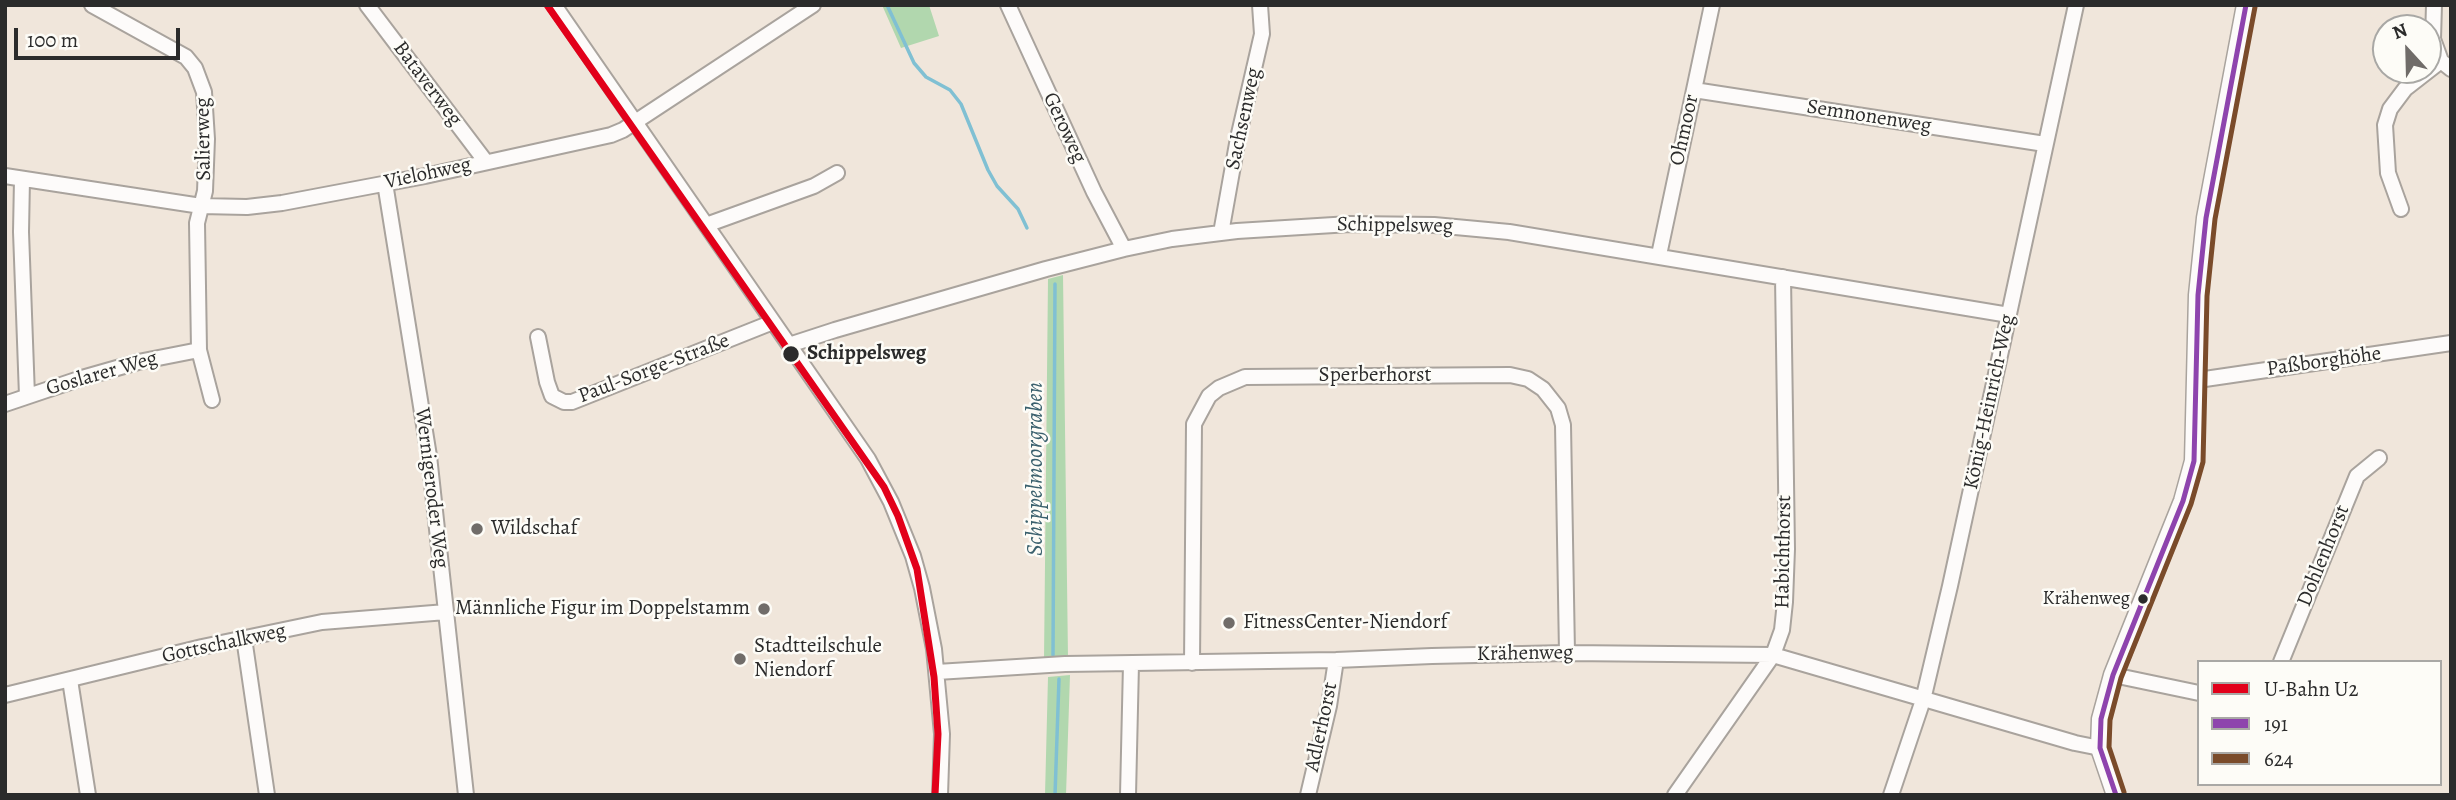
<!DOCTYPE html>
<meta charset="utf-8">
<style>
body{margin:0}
#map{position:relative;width:2456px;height:800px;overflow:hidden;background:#f0e6db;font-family:Alegreya,serif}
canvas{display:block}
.frame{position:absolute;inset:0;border:7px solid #2b2b2b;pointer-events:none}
.legend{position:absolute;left:2197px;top:660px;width:245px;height:126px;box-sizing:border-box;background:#fdfcf7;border:2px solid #a9a8a5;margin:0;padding:9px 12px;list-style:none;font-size:21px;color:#2b2b2b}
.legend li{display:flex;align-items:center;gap:14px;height:35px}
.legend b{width:35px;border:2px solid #a9a8a5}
.north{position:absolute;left:2372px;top:14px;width:70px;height:70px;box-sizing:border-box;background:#fdfcf7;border:2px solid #a9a8a5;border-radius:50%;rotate:338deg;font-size:19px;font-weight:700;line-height:28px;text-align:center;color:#2b2b2b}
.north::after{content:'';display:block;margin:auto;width:24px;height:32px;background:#706c69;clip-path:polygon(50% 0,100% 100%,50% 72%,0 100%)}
.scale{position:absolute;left:14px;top:28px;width:166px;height:32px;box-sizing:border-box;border:4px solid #2b2b2b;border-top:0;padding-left:9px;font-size:21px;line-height:24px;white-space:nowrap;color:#2b2b2b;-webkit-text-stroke:5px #fdfcf7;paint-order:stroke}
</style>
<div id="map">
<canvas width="2456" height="800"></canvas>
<div class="frame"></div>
<ul class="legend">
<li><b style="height:9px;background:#e2001a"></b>U-Bahn U2</li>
<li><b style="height:9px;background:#8e44ad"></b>191</li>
<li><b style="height:9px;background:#7a4b2a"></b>624</li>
</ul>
<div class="north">N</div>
<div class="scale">100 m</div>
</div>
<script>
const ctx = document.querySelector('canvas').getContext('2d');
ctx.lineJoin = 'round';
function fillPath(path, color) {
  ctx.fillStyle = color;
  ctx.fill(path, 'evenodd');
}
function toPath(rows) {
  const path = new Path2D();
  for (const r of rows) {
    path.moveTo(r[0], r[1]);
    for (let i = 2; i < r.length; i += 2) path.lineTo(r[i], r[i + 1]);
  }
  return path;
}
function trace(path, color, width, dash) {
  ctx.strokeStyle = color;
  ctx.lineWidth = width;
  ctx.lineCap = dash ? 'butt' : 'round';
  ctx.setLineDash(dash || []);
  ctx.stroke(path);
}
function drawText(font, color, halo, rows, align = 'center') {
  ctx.font = font + ' Alegreya,serif';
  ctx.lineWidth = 5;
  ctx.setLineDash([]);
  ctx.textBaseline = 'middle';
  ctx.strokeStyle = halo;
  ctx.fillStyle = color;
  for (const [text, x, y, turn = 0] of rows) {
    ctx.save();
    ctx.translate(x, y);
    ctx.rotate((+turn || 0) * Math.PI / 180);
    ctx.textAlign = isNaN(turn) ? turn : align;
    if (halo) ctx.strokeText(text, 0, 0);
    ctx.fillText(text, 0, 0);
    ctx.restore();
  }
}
fillPath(toPath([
 [882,5,929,5,939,36,901,48],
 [1063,275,1068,658,1044,659,1048,279],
 [1070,675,1066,795,1045,795,1048,677]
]), '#b1d7ae');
trace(toPath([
 [887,5,914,63,926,77,950,90,961,104,988,170,997,186,1018,209,1027,228],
 [1053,655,1055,284],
 [1055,795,1059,679]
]), '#80c0d3', 3.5);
const minor = toPath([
 [92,5,186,57,195,68,204,92,207,139,205,191,197,223,199,350,212,400],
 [367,5,486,162],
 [554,5,868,459,891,502,913,556,922,588,934,649,942,734,940,795],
 [1008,5,1094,192,1124,249],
 [2434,5,2433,39,2441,61,2451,69],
 [1694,90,2045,144],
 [5,176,201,206,247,207,282,203,425,176,611,135,623,130,813,5],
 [22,179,21,232,27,396],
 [385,183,429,456,466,795],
 [2401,209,2388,173,2385,125,2390,109,2405,89,2441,61],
 [706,225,814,186,837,173],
 [1221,233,1238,138,1262,34,1260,5],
 [1659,255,1712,5],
 [538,337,547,382,552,396,564,402,572,402,773,322],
 [789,345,835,330,1046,269,1124,249,1172,239,1237,231,1350,224,1434,225,1509,232,2009,315],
 [2198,380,2451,343],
 [5,404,82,378,138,362,199,350],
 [244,638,267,795],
 [2281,662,2357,476,2379,458],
 [1192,663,1194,424,1209,396,1219,388,1245,377,1510,375,1528,379,1543,389,1558,408,1563,425,1567,653],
 [937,672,1065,664,1336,660,1432,656,1567,653,1773,655,2075,743,2100,748],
 [2113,675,2199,693],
 [70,680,88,795],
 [5,695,202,647,322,622,446,612],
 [1128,795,1131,664],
 [1308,795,1329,706,1336,660],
 [1675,795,1773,655,1782,630,1785,602,1787,549,1783,277],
 [1891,795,1923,700,1950,586,2076,5]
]);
const major = toPath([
 [2116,795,2100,748,2101,719,2113,675,2183,501,2194,461,2198,295,2206,218,2246,5]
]);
trace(minor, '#a9a39d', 18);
trace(major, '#a9a39d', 21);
trace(minor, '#fdfbfa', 14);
trace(major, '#fdfbfa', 18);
trace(toPath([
 [2116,795,2100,748,2101,719,2113,675,2183,501,2194,461,2198,295,2206,218,2246,5]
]), '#8e44ad', 5);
trace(toPath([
 [2124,792,2109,747,2110,720,2121,678,2191,504,2203,462,2207,296,2215,219,2255,7]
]), '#7a4b2a', 5);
trace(toPath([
 [547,5,884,487,898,516,917,569,934,677,938,734,935,795]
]), '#e2001a', 7);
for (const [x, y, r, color] of [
 [791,354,9,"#2b2b2b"],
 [477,529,7,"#706c69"],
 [2143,599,6,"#2b2b2b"],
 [764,609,7,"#706c69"],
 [1229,623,7,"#706c69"],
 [740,659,7,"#706c69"]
]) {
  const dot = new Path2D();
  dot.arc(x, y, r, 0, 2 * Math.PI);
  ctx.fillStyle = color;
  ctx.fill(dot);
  trace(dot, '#fdfcf7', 2.5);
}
drawText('19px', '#2b2b2b', '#fdfcf7', [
 ["Krähenweg",2130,599]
], 'right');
drawText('21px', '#2b2b2b', '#fdfcf7', [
 ["Bataverweg",427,84,53],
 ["Semnonenweg",1869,117,9],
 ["Sachsenweg",1244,119,-78],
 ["Geroweg",1064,128,65],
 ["Ohmoor",1685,130,-78],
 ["Salierweg",204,139,-91],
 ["Vielohweg",428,174,-12],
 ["Schippelsweg",1395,226,1],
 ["Paßborghöhe",2324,362,-8],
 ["Paul-Sorge-Straße",654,369,-21],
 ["Goslarer Weg",102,374,-16],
 ["Sperberhorst",1375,376],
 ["König-Heinrich-Weg",1990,402,-78],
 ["Wernigeroder Weg",431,488,83],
 ["Habichthorst",1784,552,-89],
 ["Dohlenhorst",2324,556,-68],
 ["Gottschalkweg",224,644,-12],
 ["Krähenweg",1525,654,-1],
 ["Adlerhorst",1322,727,-78]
]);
drawText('bold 21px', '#2b2b2b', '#fdfcf7', [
 ["Schippelsweg",807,354]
], 'left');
drawText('21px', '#2b2b2b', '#fdfcf7', [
 ["Wildschaf",491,529],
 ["Männliche Figur im Doppelstamm",750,609,"right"],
 ["FitnessCenter-Niendorf",1243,623],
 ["Stadtteilschule",754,647],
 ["Niendorf",754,671]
], 'left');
drawText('italic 23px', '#3a606d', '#fdfcf7', [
 ["Schippelmoorgraben",1036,469,-90]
]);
</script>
